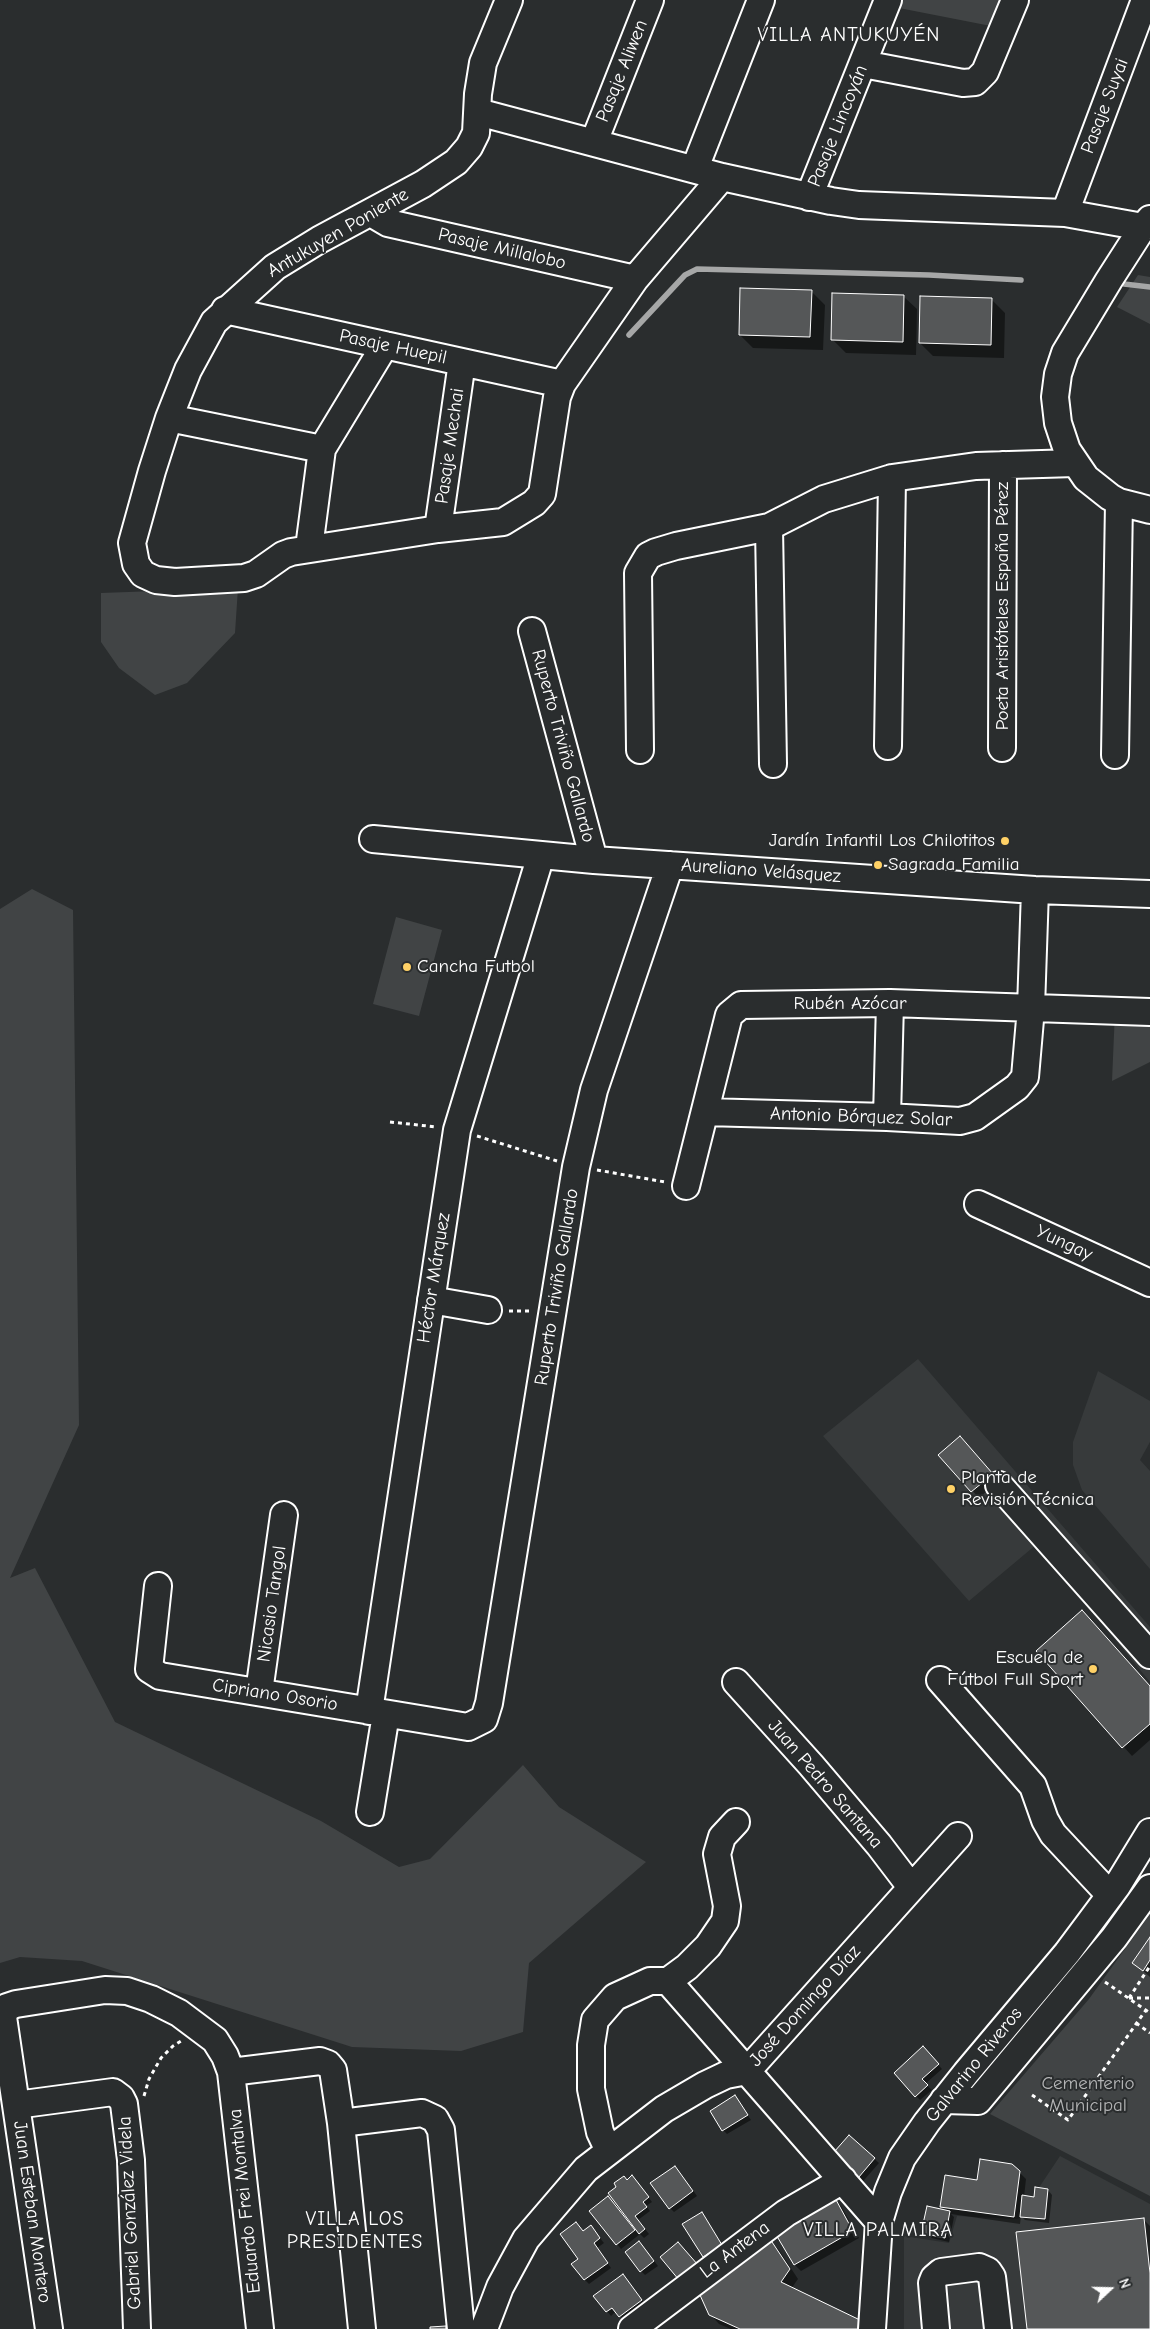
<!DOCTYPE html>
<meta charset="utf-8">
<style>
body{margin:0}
#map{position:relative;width:1150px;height:2329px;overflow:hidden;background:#2a2d2e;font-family:"Comic Neue",sans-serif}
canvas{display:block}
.north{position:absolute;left:1085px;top:2264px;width:50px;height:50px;-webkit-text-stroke:4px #2a2d2e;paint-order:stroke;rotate:69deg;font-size:14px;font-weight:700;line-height:20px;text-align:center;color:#fff}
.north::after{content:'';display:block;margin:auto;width:18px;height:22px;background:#fff;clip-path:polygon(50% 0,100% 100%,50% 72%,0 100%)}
</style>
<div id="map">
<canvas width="1150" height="2329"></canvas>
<div class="north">N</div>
</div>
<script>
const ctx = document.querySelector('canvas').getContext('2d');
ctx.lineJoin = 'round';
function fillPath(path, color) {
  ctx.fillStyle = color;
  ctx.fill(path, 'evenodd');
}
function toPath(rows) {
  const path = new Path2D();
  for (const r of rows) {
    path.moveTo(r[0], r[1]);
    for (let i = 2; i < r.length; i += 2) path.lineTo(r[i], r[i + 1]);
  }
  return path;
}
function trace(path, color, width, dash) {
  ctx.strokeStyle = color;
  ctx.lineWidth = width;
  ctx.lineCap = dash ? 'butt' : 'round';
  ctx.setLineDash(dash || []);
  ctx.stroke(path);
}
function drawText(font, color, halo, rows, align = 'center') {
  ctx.font = font + ' "Comic Neue",sans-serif';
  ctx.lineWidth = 4;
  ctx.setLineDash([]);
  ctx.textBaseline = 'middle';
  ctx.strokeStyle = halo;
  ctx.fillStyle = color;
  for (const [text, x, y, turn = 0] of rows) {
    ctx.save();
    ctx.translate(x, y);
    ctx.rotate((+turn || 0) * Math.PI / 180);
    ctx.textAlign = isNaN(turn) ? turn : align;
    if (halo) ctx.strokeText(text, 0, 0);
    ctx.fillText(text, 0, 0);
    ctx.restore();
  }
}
fillPath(toPath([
 [918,1359,1150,1627,1150,1682,1037,1544,969,1601,823,1436],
 [1098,1371,1150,1401,1150,1442,1140,1460,1150,1471,1150,1569,1082,1490,1073,1465,1073,1442],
 [1060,2156,1150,2204,1150,2329,904,2329,904,2236,949,2243,957,2216,1018,2219]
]), '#373a3b');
fillPath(toPath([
 [901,0,1002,0,991,26,899,8],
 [1138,275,1150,277,1150,324,1117,307],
 [238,588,235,633,187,683,155,695,119,668,101,642,101,593],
 [32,889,73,910,79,1425,10,1578,35,1568,115,1722,321,1821,399,1867,430,1859,523,1765,559,1807,646,1862,529,1963,523,2032,461,2051,352,2047,82,1961,20,1957,0,1963,0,909],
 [396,917,442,930,419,1016,373,1004],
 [1115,1011,1150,1012,1150,1062,1112,1081],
 [1150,1914,1150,2196,990,2114,1089,1999]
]), '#414445');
fillPath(toPath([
 [811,291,825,305,823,350,753,348,740,335],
 [903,296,917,309,916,355,846,353,832,339],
 [991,299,1005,313,1004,358,933,356,920,343],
 [940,1455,998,1481,979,1498],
 [1037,1651,1150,1687,1150,1740,1132,1756],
 [1150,1939,1150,1977,1134,1963],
 [927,2052,942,2069,925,2084,932,2090,920,2100,895,2073],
 [735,2097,751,2120,727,2134,723,2130],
 [849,2136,879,2163,858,2187],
 [679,2171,697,2196,674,2212,670,2208],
 [1019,2172,1026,2179,1024,2197,1035,2198,1048,2190,1052,2195,1049,2223,1025,2220,1021,2216,1020,2224,951,2214,954,2217,949,2242,927,2237,922,2232,947,2212,941,2206,978,2181],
 [627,2181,636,2181,652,2202,646,2206,650,2211,638,2220,649,2234,644,2238,640,2234,621,2249,591,2211,608,2197,617,2205],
 [834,2200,841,2206,859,2238,801,2271,795,2265],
 [702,2213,726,2250,708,2261,684,2225],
 [1143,2219,1150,2226,1150,2329,1028,2329],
 [591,2227,604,2243,597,2248,611,2268,589,2284,585,2280,580,2260],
 [770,2241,779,2250,798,2279,791,2289,868,2329,731,2329,719,2324,710,2314],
 [643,2247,658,2266,645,2275,641,2271],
 [627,2280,645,2304,624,2320,616,2311,611,2316,607,2311]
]), '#0007');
trace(toPath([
 [1124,284,1150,287],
 [629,335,685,275,697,269,929,275,1021,280]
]), '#a6a7a7', 5.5);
const building = toPath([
 [740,288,812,290,810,337,739,335,740,288],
 [832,293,904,295,903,342,831,340,832,293],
 [920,296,992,298,991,345,919,343,920,296],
 [960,1436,993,1474,971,1492,938,1455,960,1436],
 [1082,1610,1150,1686,1150,1724,1122,1748,1036,1651,1082,1610],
 [1150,1937,1150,1960,1143,1971,1132,1963,1150,1937],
 [923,2046,939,2064,922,2079,928,2085,915,2097,894,2073,923,2046],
 [735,2095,748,2115,722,2131,710,2111,735,2095],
 [849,2135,875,2158,853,2184,827,2160,849,2135],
 [980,2159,1012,2164,1020,2171,1014,2217,940,2207,945,2175,977,2180,980,2159],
 [675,2166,693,2191,669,2209,650,2183,675,2166],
 [632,2175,649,2197,643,2202,647,2207,635,2216,645,2229,639,2234,608,2193,616,2187,614,2183,624,2176,627,2180,632,2175],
 [1035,2187,1048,2189,1045,2219,1020,2217,1022,2195,1034,2197,1035,2187],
 [608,2196,635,2230,616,2245,589,2211,608,2196],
 [835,2198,853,2231,794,2265,775,2233,835,2198],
 [927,2206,950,2211,945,2238,921,2233,927,2206],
 [702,2212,722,2245,703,2257,682,2224,702,2212],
 [1144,2218,1150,2273,1150,2329,1027,2329,1016,2232,1144,2218],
 [576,2222,583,2231,591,2225,600,2238,594,2243,608,2263,584,2280,571,2264,578,2259,560,2234,576,2222],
 [770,2239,790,2269,781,2282,862,2321,862,2329,740,2329,709,2315,695,2284,770,2239],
 [639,2241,654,2261,640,2272,625,2252,639,2241],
 [678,2242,698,2265,679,2280,660,2257,678,2242],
 [623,2274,642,2300,619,2317,612,2308,606,2312,593,2296,623,2274],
 [446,2326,446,2329,430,2329,430,2327,446,2326]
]);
fillPath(building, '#555758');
trace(building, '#fff', 1);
const minor = toPath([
 [509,0,483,63,478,94,476,133,469,147,456,162,423,184,319,240,275,267,214,322,188,370,169,418,152,471,132,543,136,564,143,574,156,580,175,582,244,578,256,574,283,555,291,552,438,529,503,522,534,503,542,494,557,397,562,384,635,279,722,177],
 [863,64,963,83,975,82,985,72,1015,0],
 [478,112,722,177,831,201,859,205,1065,213,1143,227],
 [594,142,650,0],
 [695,168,761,0],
 [809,197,888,0],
 [371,213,388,223,635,279],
 [1065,213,1145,0],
 [1150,219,1143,227,1109,280,1065,353,1058,374,1055,397,1058,423,1067,450,1086,478,1110,497,1119,502,1150,510],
 [225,310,562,384],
 [169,418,322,449],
 [769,527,773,764],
 [438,529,462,362],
 [309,548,322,449,385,345],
 [532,631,594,860],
 [888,746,892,478],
 [1002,748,1003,465],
 [640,750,638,573,648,556,656,552,676,546,769,527,824,499,892,478,976,466,1075,463],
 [1115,755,1119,502],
 [373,839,594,860,1035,890,1150,894],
 [705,1112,887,1117,960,1121,975,1117,1017,1087,1025,1077,1031,1008,1035,890],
 [887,1117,890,1003],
 [686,1186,729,1015,741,1005,890,1003,1150,1012],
 [978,1204,1150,1283],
 [431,1300,488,1310],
 [999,1485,1150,1655],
 [158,1586,149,1669,160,1676,468,1727,484,1719,489,1703,576,1167,594,1090,670,865],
 [940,1680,1033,1786,1045,1820,1053,1834,1110,1895],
 [736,1682,811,1765,879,1845,911,1887],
 [259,1692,284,1515],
 [369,1711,457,1130,541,855],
 [370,1812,386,1714],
 [668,1981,879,2222],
 [231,2072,260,2329],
 [944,2100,978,2101,1114,1938,1150,1888],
 [16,2105,113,2092,121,2098,124,2104,131,2160,137,2329],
 [341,2123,422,2113,435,2119,441,2130,461,2329],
 [609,2151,600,2132,591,2089,591,2045,595,2020,615,1997,650,1981,668,1981,687,1967,708,1946,725,1921,727,1906,717,1854,722,1837,736,1822],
 [49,2329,3,2017,7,2007,16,2004,105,1990,127,1991,151,1999,179,2013,215,2040,225,2056,231,2072,320,2061,328,2064,333,2070,341,2123,362,2329],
 [484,2329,500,2287,526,2239,586,2169,664,2109,705,2085,726,2075,747,2071,958,1836],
 [632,2329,786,2213,843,2180],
 [872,2329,879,2222,888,2192,902,2158,927,2122,966,2073,1067,1953,1117,1886,1150,1832],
 [936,2329,932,2283,934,2278,941,2272,979,2267,988,2271,992,2277,998,2329]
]);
trace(minor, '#fff', 30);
trace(toPath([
 [390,1122,437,1127],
 [477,1136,557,1161],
 [597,1170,665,1182],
 [509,1311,532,1311],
 [1105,1982,1150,2013],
 [1129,1998,1150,1966],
 [1129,1998,1150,1998],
 [1136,2023,1150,2033],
 [1032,2095,1068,2120,1146,2010],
 [144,2096,149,2079,161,2058,173,2046,181,2041]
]), '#fff', 3, [4, 4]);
trace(minor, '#2a2d2e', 26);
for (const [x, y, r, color] of [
 [1005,841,5,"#ffd166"],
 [878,865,5,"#ffd166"],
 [407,967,5,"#ffd166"],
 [951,1489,5,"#ffd166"],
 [1093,1669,5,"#ffd166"]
]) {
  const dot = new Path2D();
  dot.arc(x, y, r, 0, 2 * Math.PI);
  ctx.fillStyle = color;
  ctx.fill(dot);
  trace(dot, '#2a2d2e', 2);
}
drawText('19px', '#fff', '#2a2d2e', [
 ["Pasaje Aliwen",622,71,-68],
 ["Pasaje Suyai",1105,106,-69],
 ["Pasaje Lincoyán",838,126,-68],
 ["Antukuyen Poniente",338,233,-30],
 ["Pasaje Millalobo",502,249,13],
 ["Pasaje Huepil",393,347,12],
 ["Pasaje Mechai",450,446,-82],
 ["Poeta Aristóteles España Pérez",1003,606,-90],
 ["Ruperto Triviño Gallardo",563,746,75],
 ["Aureliano Velásquez",761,871,4],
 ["Rubén Azócar",850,1004],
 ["Antonio Bórquez Solar",861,1117,2],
 ["Yungay",1064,1243,25],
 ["Héctor Márquez",434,1278,-81],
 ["Ruperto Triviño Gallardo",557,1287,-81],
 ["Nicasio Tangol",272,1604,-82],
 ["Cipriano Osorio",275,1695,9],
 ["Juan Pedro Santana",825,1784,49],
 ["José Domingo Díaz",805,2006,-48],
 ["Galvarino Riveros",974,2065,-51],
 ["Eduardo Frei Montalva",245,2201,-96],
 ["Juan Esteban Montero",32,2212,82],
 ["Gabriel González Videla",130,2213,-93],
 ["La Antena",735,2250,-37]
]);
drawText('19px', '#fff', '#2a2d2e', [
 ["Jardín Infantil Los Chilotitos",995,841,"right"],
 ["Sagrada Familia",888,865],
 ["Cancha Futbol",417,967],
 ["Planta de",961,1478],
 ["Revisión Técnica",961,1500],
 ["Escuela de",1083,1658,"right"],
 ["Fútbol Full Sport",1083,1680,"right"]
], 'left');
drawText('19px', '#b3b4b5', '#2a2d2e', [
 ["Cementerio",1088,2084],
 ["Municipal",1088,2106]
]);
ctx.letterSpacing = '1px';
drawText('20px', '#fff', '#2a2d2e', [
 ["VILLA ANTUKUYÉN",849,35],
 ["VILLA LOS",355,2219],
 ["PRESIDENTES",355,2242],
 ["VILLA PALMIRA",878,2230]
]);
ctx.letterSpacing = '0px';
</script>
